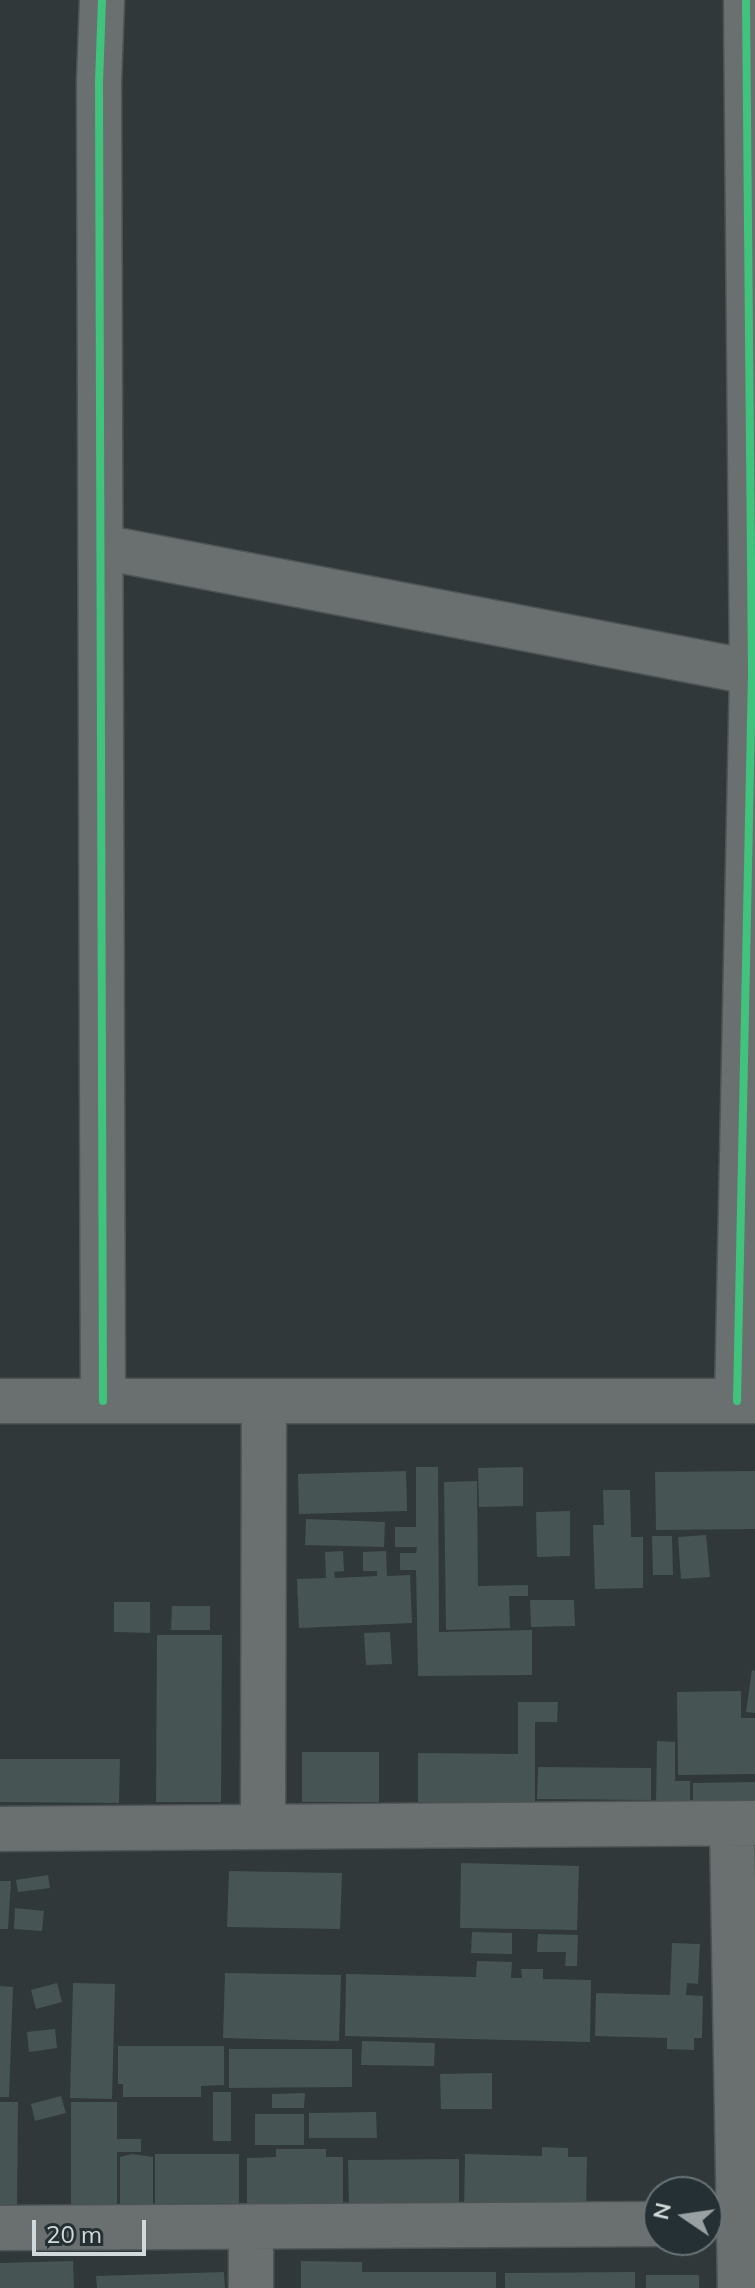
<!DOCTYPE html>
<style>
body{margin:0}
#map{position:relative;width:755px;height:2288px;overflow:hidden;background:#30383a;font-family:Mulish,sans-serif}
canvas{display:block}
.north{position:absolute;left:643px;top:2176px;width:80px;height:80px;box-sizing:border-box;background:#243033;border:2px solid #697476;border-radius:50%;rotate:283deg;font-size:22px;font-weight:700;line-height:32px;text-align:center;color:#d1d9da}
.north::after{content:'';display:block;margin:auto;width:28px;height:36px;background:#99a1a2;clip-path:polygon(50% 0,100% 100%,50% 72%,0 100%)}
.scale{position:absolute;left:32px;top:2220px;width:114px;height:36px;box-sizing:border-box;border:4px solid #d1d9da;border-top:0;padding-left:10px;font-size:24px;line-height:28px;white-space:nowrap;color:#d1d9da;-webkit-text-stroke:6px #243033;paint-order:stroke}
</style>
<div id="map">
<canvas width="755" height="2288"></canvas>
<div class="north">N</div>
<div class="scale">20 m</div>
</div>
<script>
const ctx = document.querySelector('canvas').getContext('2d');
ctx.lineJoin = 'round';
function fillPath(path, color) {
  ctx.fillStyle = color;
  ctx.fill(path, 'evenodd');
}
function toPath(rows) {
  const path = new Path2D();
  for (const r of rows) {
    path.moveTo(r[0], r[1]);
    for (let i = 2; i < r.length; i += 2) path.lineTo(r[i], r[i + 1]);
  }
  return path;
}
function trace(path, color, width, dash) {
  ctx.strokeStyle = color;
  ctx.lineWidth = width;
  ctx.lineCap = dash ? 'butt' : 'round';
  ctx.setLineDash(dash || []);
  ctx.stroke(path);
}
fillPath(toPath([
 [416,1467,438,1467,439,1632,532,1630,532,1675,418,1676,416,1570,400,1570,400,1553,416,1553,417,1547,395,1547,395,1527,416,1527],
 [523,1467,523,1506,479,1507,478,1468],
 [406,1471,407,1511,299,1514,298,1474],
 [755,1471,755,1529,656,1530,655,1472],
 [477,1481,478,1586,528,1585,528,1596,509,1596,510,1628,446,1630,444,1482],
 [603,1490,630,1490,631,1537,643,1537,643,1588,595,1589,593,1525,604,1525],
 [570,1511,570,1556,537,1557,536,1512],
 [306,1519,385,1522,384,1547,305,1545],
 [706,1535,710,1577,681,1579,678,1537],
 [652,1536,672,1536,673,1575,653,1575],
 [343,1551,344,1571,334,1572,335,1578,377,1576,377,1571,363,1571,363,1552,386,1551,387,1576,410,1575,412,1623,299,1628,297,1579,326,1578,325,1552],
 [530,1600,574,1600,575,1626,531,1627],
 [114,1602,150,1602,150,1633,114,1632],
 [172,1606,210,1606,210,1630,171,1630],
 [390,1632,392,1664,366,1665,364,1633],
 [157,1635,222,1635,221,1802,156,1802],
 [752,1670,755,1671,755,1713,746,1712],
 [741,1691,741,1718,755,1718,755,1774,678,1775,677,1692],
 [518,1702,558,1702,557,1722,535,1722,535,1803,510,1802,510,1815,494,1804,440,1803,440,1814,430,1814,430,1802,418,1802,418,1753,518,1754],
 [657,1741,675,1742,675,1781,690,1781,690,1803,656,1802],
 [302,1752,379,1752,379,1802,302,1802],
 [0,1759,120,1759,119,1803,0,1802],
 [538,1767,651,1768,651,1800,537,1799],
 [755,1782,755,1804,693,1814,693,1783],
 [461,1863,579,1866,577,1930,460,1928],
 [229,1871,342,1873,340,1929,227,1927],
 [48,1875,50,1888,18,1892,16,1880],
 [0,1881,11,1881,8,1929,0,1929],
 [15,1908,44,1911,42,1931,14,1929],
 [472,1932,512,1933,512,1954,471,1953],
 [538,1934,578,1935,577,1966,565,1966,566,1952,537,1952],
 [672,1943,700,1944,698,1984,687,1983,686,1995,703,1996,702,2038,694,2038,694,2050,667,2049,667,2038,595,2036,596,1993,670,1995],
 [477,1961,512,1962,511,1978,522,1978,521,1969,543,1969,543,1979,591,1980,590,2042,345,2036,346,1974,476,1977],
 [225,1973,341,1975,339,2041,223,2038],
 [57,1983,62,2002,36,2009,31,1990],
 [73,1983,115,1984,112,2099,70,2098],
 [0,1986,13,1987,9,2097,0,2097],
 [55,2029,57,2048,29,2052,27,2032],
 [362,2041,435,2043,434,2066,361,2065],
 [118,2046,224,2046,224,2085,201,2086,201,2097,123,2097,123,2084,118,2084],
 [229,2049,352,2049,352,2087,229,2088],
 [492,2073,492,2109,441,2109,440,2074],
 [213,2092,231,2092,231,2141,213,2141],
 [305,2093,304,2108,272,2108,272,2094],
 [61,2096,66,2113,35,2121,31,2104],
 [0,2102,18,2102,17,2208,0,2208],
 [71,2102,117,2102,117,2139,141,2139,141,2152,117,2152,117,2208,71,2208],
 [376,2112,377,2138,309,2138,309,2113],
 [255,2114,304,2114,304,2145,255,2145],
 [542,2147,568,2148,568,2157,587,2157,586,2209,464,2207,465,2154,542,2156],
 [276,2149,326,2149,326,2157,343,2157,343,2204,247,2204,247,2158,276,2157],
 [132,2154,153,2157,153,2207,120,2208,120,2157],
 [155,2154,239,2154,239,2203,155,2204],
 [459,2159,459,2209,349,2209,348,2160],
 [73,2261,74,2288,0,2288,0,2263],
 [301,2261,362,2262,362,2272,496,2272,496,2288,301,2288],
 [224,2272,225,2288,97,2288,96,2276],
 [635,2272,635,2288,505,2288,505,2273],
 [646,2275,699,2275,699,2288,646,2288]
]), '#465453');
const minor = toPath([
 [102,0,99,82,103,1401],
 [102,547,755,673],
 [0,1401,755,1401],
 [737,1401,752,673,746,0],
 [732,1824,740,2288],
 [263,1825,264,1401],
 [0,1829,755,1823],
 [0,2228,659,2224],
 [251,2228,251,2288]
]);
trace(minor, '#4e5455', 47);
trace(minor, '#6a6f70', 44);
trace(toPath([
 [102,0,99,82,103,1401],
 [737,1401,752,673,746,0]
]), '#40c37c', 8);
</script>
